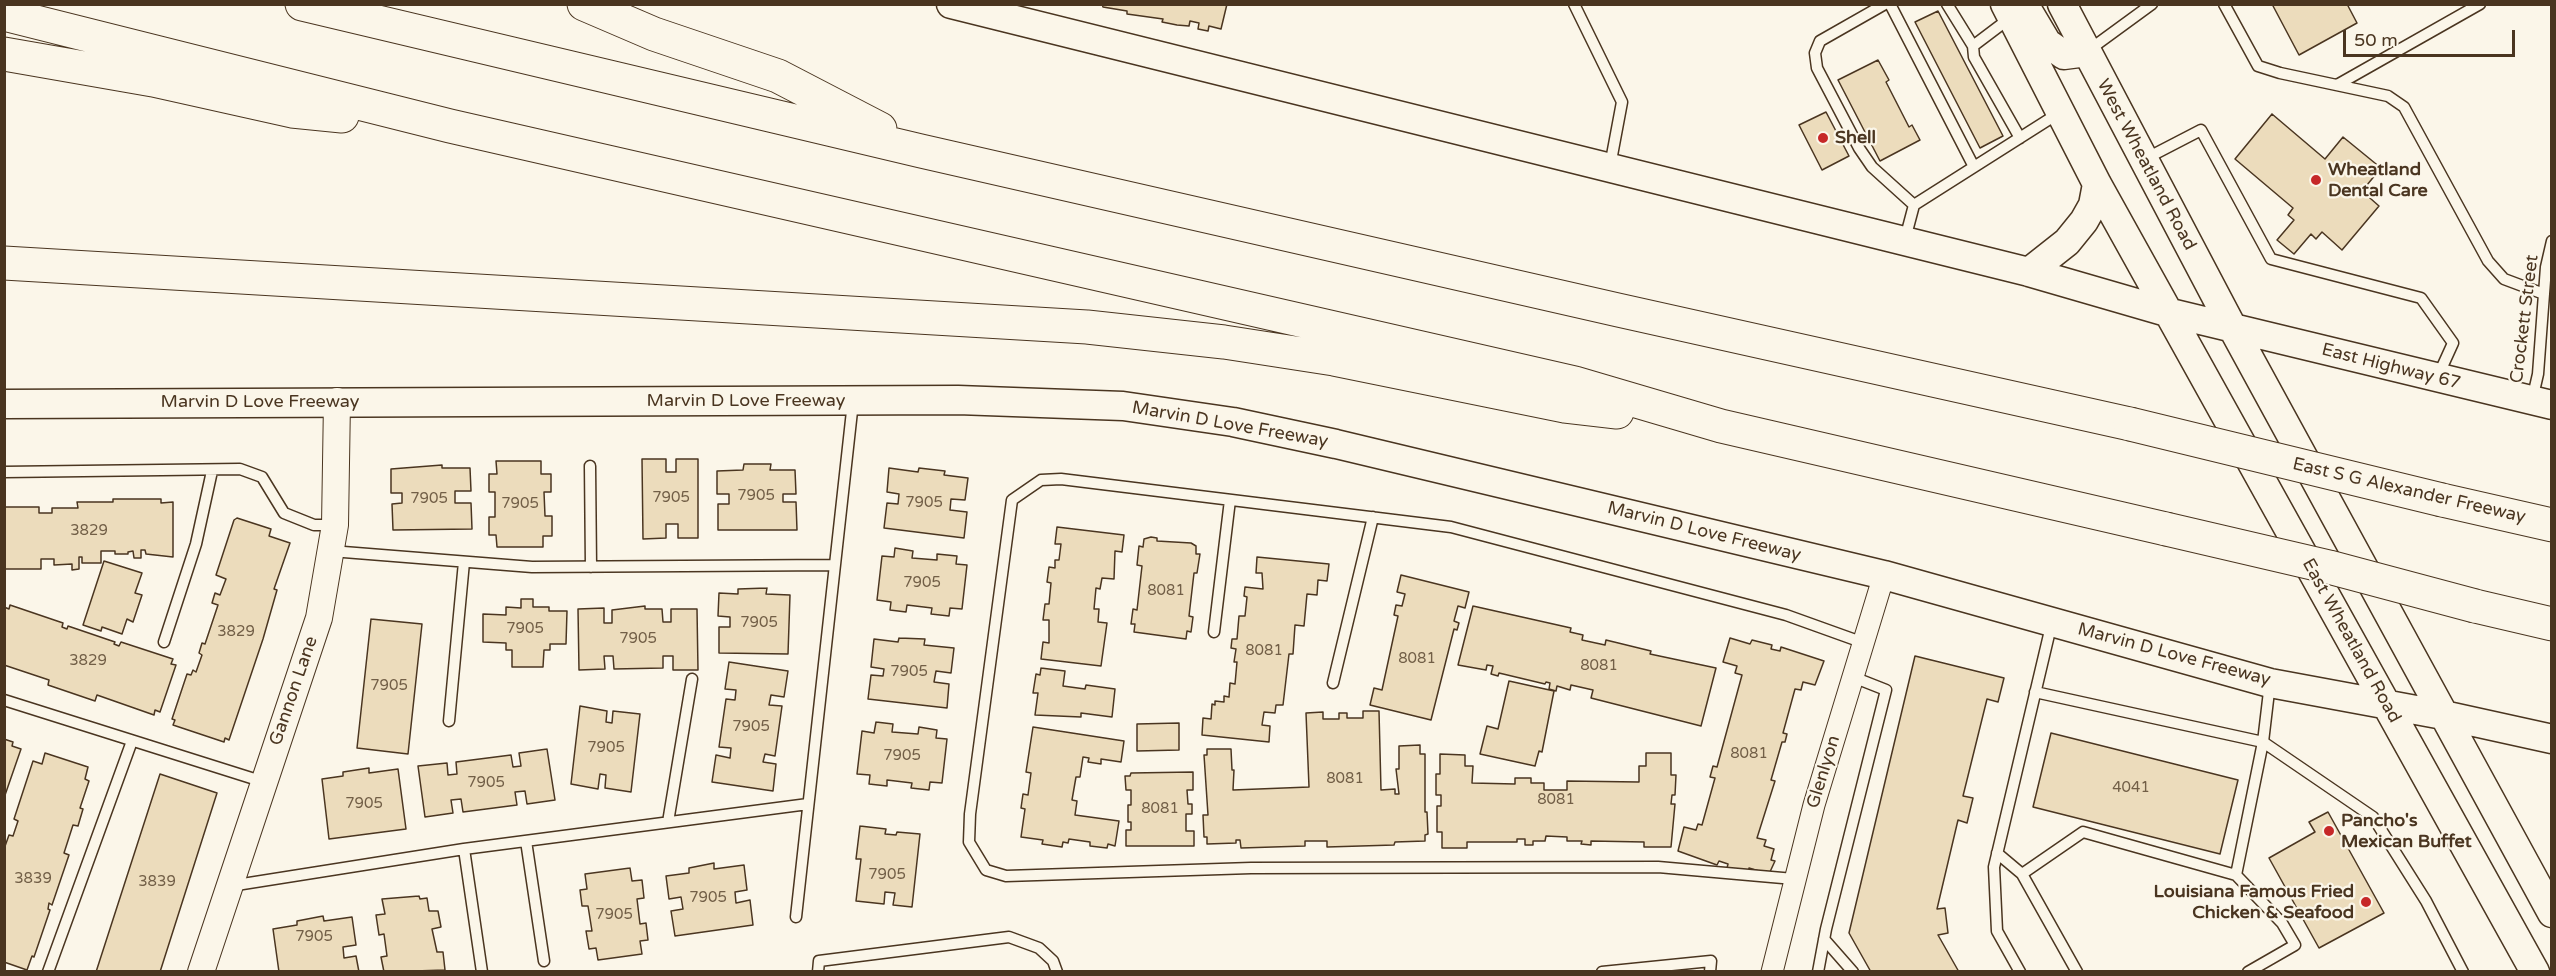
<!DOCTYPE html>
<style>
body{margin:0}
#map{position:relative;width:2556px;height:976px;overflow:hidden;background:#fbf6e9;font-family:"Varela Round",sans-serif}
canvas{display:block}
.frame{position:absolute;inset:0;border:6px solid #4a3520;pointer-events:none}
.scale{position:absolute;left:2343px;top:30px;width:172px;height:27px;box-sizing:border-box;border:3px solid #4a3520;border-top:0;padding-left:8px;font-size:18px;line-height:21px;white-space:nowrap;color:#4a3520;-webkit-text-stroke:4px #fbf6e9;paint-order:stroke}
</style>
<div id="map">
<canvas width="2556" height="976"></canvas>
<div class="frame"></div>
<div class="scale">50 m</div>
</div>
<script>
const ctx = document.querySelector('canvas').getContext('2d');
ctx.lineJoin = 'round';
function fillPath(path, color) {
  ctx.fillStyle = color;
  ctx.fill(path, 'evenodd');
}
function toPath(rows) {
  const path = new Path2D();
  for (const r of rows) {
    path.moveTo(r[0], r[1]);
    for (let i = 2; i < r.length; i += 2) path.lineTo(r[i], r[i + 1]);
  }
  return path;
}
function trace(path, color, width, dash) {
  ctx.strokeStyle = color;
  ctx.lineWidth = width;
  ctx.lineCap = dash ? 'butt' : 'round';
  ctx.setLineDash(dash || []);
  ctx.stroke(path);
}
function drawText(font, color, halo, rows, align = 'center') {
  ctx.font = font + ' "Varela Round",sans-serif';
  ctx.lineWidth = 4.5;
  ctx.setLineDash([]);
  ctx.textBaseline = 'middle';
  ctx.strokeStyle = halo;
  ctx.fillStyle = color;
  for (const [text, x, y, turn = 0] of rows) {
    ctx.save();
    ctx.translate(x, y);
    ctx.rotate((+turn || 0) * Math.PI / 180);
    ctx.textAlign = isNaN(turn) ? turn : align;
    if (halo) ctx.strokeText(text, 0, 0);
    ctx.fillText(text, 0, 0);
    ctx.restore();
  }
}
const building = toPath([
 [1102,4,1227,4,1221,29,1209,26,1208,31,1198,29,1199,23,1190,21,1189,26,1177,25,1162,22,1163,19,1127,14,1127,11,1103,7,1102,4],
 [2272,4,2347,4,2357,23,2299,55,2272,4],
 [1938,11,2003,136,1980,148,1915,22,1938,11],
 [1878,60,1889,80,1886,82,1909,127,1912,125,1920,140,1880,161,1838,80,1878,60],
 [1826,112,1849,156,1822,170,1799,125,1826,112],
 [2272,114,2325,159,2343,137,2381,168,2362,191,2379,206,2342,250,2322,232,2316,239,2311,234,2294,254,2277,240,2294,220,2288,215,2293,208,2235,159,2272,114],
 [642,459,666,459,666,472,676,472,676,459,698,459,698,538,678,538,678,524,666,524,666,538,643,539,642,459],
 [496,461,541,461,541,474,551,474,551,492,544,492,545,516,552,516,552,536,543,536,543,547,497,547,496,535,489,535,489,517,495,517,495,492,489,492,489,474,497,474,496,461],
 [744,464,771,464,770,470,795,470,796,494,783,494,783,502,796,502,797,530,718,530,718,504,729,504,729,494,717,494,717,471,743,470,744,464],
 [442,465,442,468,470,468,471,491,455,491,455,503,471,503,472,529,393,530,392,504,402,503,402,493,391,493,391,469,442,465],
 [889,468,918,472,919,468,945,471,944,475,968,478,965,500,951,499,950,510,967,512,964,538,884,528,887,503,898,504,899,494,887,492,889,468],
 [113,499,161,499,161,503,173,502,173,557,146,554,145,550,141,550,141,558,134,558,133,551,128,552,128,554,115,554,115,551,101,551,101,563,82,563,82,557,79,557,79,569,72,570,72,564,54,565,54,559,41,559,41,569,4,569,4,507,39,507,39,513,52,513,52,508,78,508,77,502,113,502,113,499],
 [237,518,271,529,269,536,290,543,274,589,277,590,263,639,229,740,225,738,224,742,173,725,175,720,172,719,187,674,191,675,193,670,196,672,202,655,199,653,202,643,205,644,218,605,212,603,215,593,220,595,226,579,216,575,234,520,237,518],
 [1057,527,1124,535,1122,552,1115,551,1114,579,1102,578,1100,589,1096,588,1094,609,1099,609,1098,622,1107,623,1101,666,1041,659,1043,642,1049,643,1049,620,1043,620,1045,604,1049,604,1051,583,1047,582,1049,567,1055,568,1055,560,1059,560,1061,544,1055,544,1057,527],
 [1151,537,1157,538,1157,541,1191,543,1196,546,1196,554,1200,554,1197,573,1194,573,1189,616,1193,617,1191,632,1187,631,1186,639,1134,632,1135,624,1131,624,1133,609,1137,610,1142,566,1137,565,1139,546,1143,547,1144,539,1151,537],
 [895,548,913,551,912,558,937,560,937,554,957,556,956,564,967,565,962,609,950,608,949,616,931,614,932,608,907,605,906,612,890,610,891,602,877,600,882,556,894,557,895,548],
 [1257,557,1329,564,1327,581,1318,580,1317,595,1307,594,1304,626,1295,625,1293,654,1289,654,1283,705,1276,705,1275,713,1264,712,1262,725,1270,726,1269,742,1202,735,1203,718,1211,719,1212,704,1215,705,1215,701,1224,702,1224,696,1229,697,1230,683,1235,684,1237,662,1234,662,1236,649,1231,648,1232,639,1237,639,1239,616,1245,616,1247,597,1244,596,1245,587,1263,589,1262,573,1256,573,1257,557],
 [104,561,142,573,135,593,142,595,133,622,127,619,122,634,102,627,101,631,83,625,104,561],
 [1401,575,1469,592,1465,608,1458,606,1454,621,1459,623,1457,630,1454,629,1431,720,1370,705,1374,688,1382,690,1398,616,1394,615,1396,605,1402,606,1405,594,1397,592,1401,575],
 [767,588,766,594,790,595,788,654,719,653,719,627,730,627,730,617,718,616,719,593,738,594,738,589,767,588],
 [521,599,533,599,533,607,549,607,549,611,567,611,566,644,550,644,550,650,544,650,543,667,512,667,512,650,506,650,506,643,483,642,483,614,506,615,506,607,521,608,521,599],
 [10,605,63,623,62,627,67,629,68,626,115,642,114,644,119,646,121,642,173,659,171,664,176,665,160,712,155,710,154,715,97,695,95,701,48,685,49,680,4,665,4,607,9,609,10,605],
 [645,606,645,609,662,609,663,622,671,622,671,609,697,609,698,670,673,670,673,656,663,656,663,668,614,669,613,656,604,656,605,669,579,670,578,609,604,608,604,623,612,623,612,610,645,606],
 [1473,606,1571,628,1570,632,1583,635,1582,640,1605,645,1606,640,1651,651,1650,654,1716,668,1701,726,1591,698,1593,690,1571,685,1570,690,1557,686,1556,691,1549,689,1550,683,1546,682,1545,684,1499,673,1498,676,1491,674,1493,666,1487,665,1486,670,1458,665,1473,606],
 [371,619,422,624,408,754,357,748,371,619],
 [899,638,925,639,924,645,954,648,951,673,936,671,934,682,949,684,947,708,868,699,871,675,883,676,884,669,871,667,874,639,898,642,899,638],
 [1730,638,1750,644,1752,640,1772,645,1771,649,1780,651,1781,647,1824,661,1815,685,1803,682,1801,690,1795,689,1783,733,1787,734,1785,742,1782,742,1771,780,1775,781,1757,838,1766,840,1764,846,1774,849,1771,860,1775,861,1769,874,1749,868,1748,874,1727,868,1728,864,1719,861,1717,865,1678,851,1684,827,1696,830,1698,824,1702,825,1715,778,1710,777,1713,766,1717,767,1742,675,1735,673,1737,666,1723,662,1730,638],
 [1915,656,2004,678,1998,702,1987,699,1963,796,1973,798,1967,823,1958,820,1937,909,1945,908,1948,933,1938,935,1959,972,1871,972,1849,933,1915,656],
 [729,662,788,671,784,697,771,695,769,705,782,706,775,756,765,754,763,762,776,764,773,791,712,782,716,755,730,758,731,748,719,747,726,699,735,700,736,690,725,689,729,662],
 [1041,668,1065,671,1063,686,1085,689,1086,685,1115,689,1112,717,1081,713,1081,717,1035,715,1038,693,1033,693,1036,674,1040,675,1041,668],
 [1509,681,1554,691,1542,752,1539,751,1535,766,1480,754,1487,726,1498,729,1509,681],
 [580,706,607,711,606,722,612,723,613,711,640,714,631,792,605,788,606,775,600,774,598,789,571,784,580,706],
 [1363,711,1379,711,1381,790,1395,789,1395,794,1399,794,1396,769,1399,769,1399,746,1420,745,1420,754,1425,754,1425,812,1427,812,1428,834,1425,835,1425,841,1395,842,1394,845,1327,847,1327,841,1305,841,1305,846,1241,848,1240,840,1236,840,1236,843,1207,844,1207,837,1204,837,1203,815,1208,815,1204,755,1207,755,1207,749,1231,749,1232,770,1234,770,1233,790,1309,787,1306,713,1323,712,1323,719,1339,719,1339,713,1347,713,1347,718,1363,718,1363,711],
 [876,722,893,724,892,732,918,734,919,727,937,730,936,738,947,739,942,783,930,782,929,790,911,788,912,783,887,780,887,786,869,784,870,775,857,774,862,731,874,733,876,722],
 [1179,723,1179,750,1137,751,1137,724,1179,723],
 [1033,727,1124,741,1121,762,1101,759,1101,764,1088,762,1089,758,1083,757,1080,777,1076,777,1072,800,1077,801,1075,815,1119,821,1115,846,1108,844,1107,848,1090,846,1090,842,1069,839,1068,843,1063,842,1062,847,1042,844,1043,840,1021,837,1025,809,1021,808,1023,794,1028,795,1031,773,1026,772,1033,727],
 [2051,733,2238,780,2220,854,2033,807,2051,733],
 [4,739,13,742,12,746,21,749,4,798,4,739],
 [547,749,555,800,527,804,525,791,515,792,517,805,463,812,461,799,451,800,453,813,425,817,418,766,447,763,448,775,457,774,456,762,511,755,513,767,521,766,519,753,547,749],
 [45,753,88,767,85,779,89,781,80,808,83,809,78,826,73,825,64,853,69,855,52,905,49,903,48,909,50,910,34,957,32,956,27,970,4,962,4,849,9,835,13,836,18,821,14,819,33,761,42,764,45,753],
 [1646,753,1671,753,1671,775,1676,775,1675,795,1672,795,1671,804,1675,804,1671,847,1644,847,1644,842,1591,841,1591,845,1581,844,1582,841,1567,841,1567,837,1546,836,1545,841,1533,841,1533,845,1525,845,1525,839,1517,839,1517,842,1467,842,1467,848,1442,848,1442,832,1437,832,1437,806,1441,806,1441,795,1436,795,1436,774,1440,774,1440,754,1465,755,1465,766,1473,766,1472,783,1515,784,1515,778,1531,778,1531,783,1544,783,1544,790,1567,790,1567,781,1639,782,1639,766,1646,766,1646,753],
 [369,768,369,773,398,769,406,829,329,839,322,779,343,776,343,772,369,768],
 [1193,772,1193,790,1187,790,1188,804,1192,804,1192,814,1186,814,1186,831,1194,831,1194,846,1126,846,1126,830,1131,830,1131,822,1128,822,1128,805,1131,805,1131,790,1126,790,1125,776,1130,776,1131,773,1193,772],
 [160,774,217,793,160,972,96,972,160,774],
 [2328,812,2384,913,2319,948,2269,858,2315,832,2309,822,2328,812],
 [860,826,886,829,885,834,896,835,897,832,920,834,912,907,893,905,895,893,885,892,884,904,856,901,861,859,856,859,860,826],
 [714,863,714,869,744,865,747,890,735,892,736,903,750,900,753,925,675,936,671,911,683,909,681,897,669,899,666,876,689,873,689,868,714,863],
 [630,868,632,881,642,880,644,898,637,899,640,924,646,923,648,940,640,941,642,954,598,960,596,948,589,949,586,931,592,931,588,906,582,906,580,890,587,889,585,874,630,868],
 [419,896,420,899,427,898,429,911,438,911,441,927,432,929,437,952,443,952,445,970,384,972,381,957,387,956,384,934,379,935,376,915,385,914,382,899,419,896],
 [323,916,324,921,352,917,356,945,343,947,344,958,356,956,359,972,279,972,273,929,297,925,297,921,323,916]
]);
fillPath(building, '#ecdcbc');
trace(building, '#4a3520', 1.5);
const service = toPath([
 [1574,4,1622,102,1610,166],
 [1885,4,1820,41,1815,53,1817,68,1859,148,1872,167,1914,205],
 [1890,4,1974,167],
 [1947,4,1973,46],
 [2224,4,2258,66,2280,73,2388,96,2404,107,2488,261,2504,279,2544,294],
 [2010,18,1973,46,1974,57,2020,138],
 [2089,50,2152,4],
 [2337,85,2480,4],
 [2145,159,2201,130,2271,259,2421,298,2453,343,2438,376],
 [1905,239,1914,205,2059,113],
 [2532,400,2538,374,2546,267,2552,241],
 [590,466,591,567],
 [4,472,240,469,262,477,284,513,314,525,334,525],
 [331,551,532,567,835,565],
 [1214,632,1230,500],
 [164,642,196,544,212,471],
 [1333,683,1373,517],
 [2035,692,2263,742,2270,683],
 [4,700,264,782],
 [449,721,464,562],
 [668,822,692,679],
 [526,841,544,961],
 [464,849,482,972],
 [1997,853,2022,874,2083,832,2236,875,2263,742,2373,817,2426,901,2463,972],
 [2022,874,2077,972],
 [2236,875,2282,923,2295,945,2248,972],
 [1794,879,1658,867,1251,868,1006,876,986,870,969,842,970,814,1012,500,1041,480,1061,479,1451,527,1786,615,1864,643],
 [230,886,464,849,808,804],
 [796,917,853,402],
 [1824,939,1853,972],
 [48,972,132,741],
 [818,972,819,961,1009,937,1039,948,1053,961,1057,972],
 [1602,972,1711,961,1710,972],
 [1818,972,1826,929,1886,690,1853,677],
 [2020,972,1997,931,1994,867,2052,622]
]);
const minor = toPath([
 [1772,972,1814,805,1884,575]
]);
const tertiary = toPath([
 [201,972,319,618,335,525,337,401]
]);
const secondary = toPath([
 [951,4,2029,272,2167,312,2552,405],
 [2005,4,2097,184,2535,972],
 [2062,4,2231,325,2552,913],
 [2028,11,2047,43,2064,55,2087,52],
 [2029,272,2067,242,2084,221,2093,205,2097,184],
 [4,404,958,400,1123,406,1233,422,1336,444,1884,575,2270,683,2443,715,2552,739]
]);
const motorway = toPath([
 [302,4,921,151,1618,310,2130,424],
 [584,4,654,34,778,76,880,129],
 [4,14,450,126,1575,383,1721,426,2166,529],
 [4,54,153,80,292,111,342,116],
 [4,263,1087,327,1224,342,1334,359,1565,406,1617,412],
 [2442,500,2552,525],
 [2475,606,2552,624]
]);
trace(service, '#4a3520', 13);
trace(minor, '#4a3520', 23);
trace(tertiary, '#4a3520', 28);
trace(secondary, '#4a3520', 31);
trace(motorway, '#4a3520', 35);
trace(service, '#fbf6e9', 10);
trace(minor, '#fbf6e9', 21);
trace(tertiary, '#fbf6e9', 26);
trace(secondary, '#fbf6e9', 28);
trace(motorway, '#fbf6e9', 33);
const motorwayBridge = toPath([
 [2130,424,2442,500],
 [2166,529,2329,567,2475,606]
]);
trace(motorwayBridge, '#4a3520', 35, []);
trace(motorwayBridge, '#fbf6e9', 33);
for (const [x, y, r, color] of [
 [1823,138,6,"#c62828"],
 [2316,180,6,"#c62828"],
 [2329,831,6,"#c62828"],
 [2366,902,6,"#c62828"]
]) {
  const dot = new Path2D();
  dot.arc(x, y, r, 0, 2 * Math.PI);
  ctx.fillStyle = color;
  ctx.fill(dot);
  trace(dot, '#fbf6e9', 2);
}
drawText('15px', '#725f47', null, [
 ["7905",756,496],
 ["7905",671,498],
 ["7905",429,499],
 ["7905",924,503],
 ["7905",520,504],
 ["3829",89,531],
 ["7905",922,583],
 ["8081",1166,591],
 ["7905",759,623],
 ["7905",525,629],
 ["3829",236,632],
 ["7905",638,639],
 ["8081",1264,651],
 ["8081",1417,659],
 ["3829",88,661],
 ["8081",1599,666],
 ["7905",909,672],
 ["7905",389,686],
 ["7905",751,727],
 ["7905",606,748],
 ["8081",1749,754],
 ["7905",902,756],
 ["8081",1345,779],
 ["7905",486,783],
 ["4041",2131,788],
 ["8081",1556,800],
 ["7905",364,804],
 ["8081",1160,809],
 ["7905",887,875],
 ["3839",33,879],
 ["3839",157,882],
 ["7905",708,898],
 ["7905",614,915],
 ["7905",314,937]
]);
drawText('bold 18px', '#4a3520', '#fbf6e9', [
 ["Shell",1835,138],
 ["Wheatland",2328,170],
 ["Dental Care",2328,191],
 ["Pancho's",2341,821],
 ["Mexican Buffet",2341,842],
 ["Louisiana Famous Fried",2354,892,"right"],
 ["Chicken & Seafood",2354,913,"right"]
], 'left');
drawText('18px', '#4a3520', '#fbf6e9', [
 ["West Wheatland Road",2146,165,62],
 ["Crockett Street",2525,319,-83],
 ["East Highway 67",2391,367,14],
 ["Marvin D Love Freeway",746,401],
 ["Marvin D Love Freeway",260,402],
 ["Marvin D Love Freeway",1230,425,10],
 ["East S G Alexander Freeway",2409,491,13],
 ["Marvin D Love Freeway",1704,532,14],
 ["East Wheatland Road",2351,641,61],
 ["Marvin D Love Freeway",2174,655,15],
 ["Gannon Lane",294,691,-71],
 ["Glenlyon",1824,772,-73]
]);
</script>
